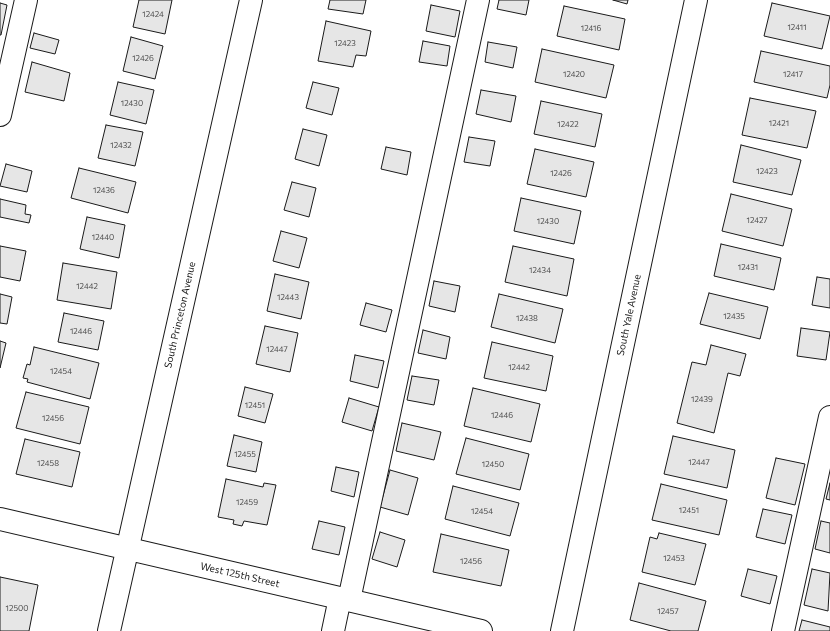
<!DOCTYPE html>
<style>
body{margin:0}
canvas{display:block;background:#fff}
</style>
<canvas width="830" height="631"></canvas>
<script>
const ctx = document.querySelector('canvas').getContext('2d');
ctx.lineJoin = 'round';
function fillPath(path, color) {
  ctx.fillStyle = color;
  ctx.fill(path, 'evenodd');
}
function toPath(rows) {
  const path = new Path2D();
  for (const r of rows) {
    path.moveTo(r[0], r[1]);
    for (let i = 2; i < r.length; i += 2) path.lineTo(r[i], r[i + 1]);
  }
  return path;
}
function trace(path, color, width, dash) {
  ctx.strokeStyle = color;
  ctx.lineWidth = width;
  ctx.lineCap = dash ? 'butt' : 'round';
  ctx.setLineDash(dash || []);
  ctx.stroke(path);
}
function drawText(font, color, halo, rows, align = 'center') {
  ctx.font = font + ' Commissioner,sans-serif';
  ctx.lineWidth = 3;
  ctx.setLineDash([]);
  ctx.textBaseline = 'middle';
  ctx.strokeStyle = halo;
  ctx.fillStyle = color;
  for (const [text, x, y, turn = 0] of rows) {
    ctx.save();
    ctx.translate(x, y);
    ctx.rotate((+turn || 0) * Math.PI / 180);
    ctx.textAlign = isNaN(turn) ? turn : align;
    if (halo) ctx.strokeText(text, 0, 0);
    ctx.fillText(text, 0, 0);
    ctx.restore();
  }
}
const building = toPath([
 [139,0,172,0,165,34,133,27,139,0],
 [330,0,366,0,363,14,328,9,330,0],
 [499,0,529,0,526,15,497,9,499,0],
 [613,0,628,0,627,4,613,0],
 [0,3,7,5,1,35,0,35,0,3],
 [772,3,830,16,822,49,764,36,772,3],
 [431,5,460,11,455,37,426,31,431,5],
 [564,6,625,19,619,50,557,36,564,6],
 [326,21,371,31,366,56,356,55,353,67,318,61,326,21],
 [34,33,59,40,55,54,30,48,34,33],
 [131,37,163,46,155,79,123,71,131,37],
 [423,41,450,46,447,66,419,62,423,41],
 [488,42,517,47,513,68,485,62,488,42],
 [542,49,614,65,606,98,535,82,542,49],
 [761,51,830,66,830,85,827,98,754,82,761,51],
 [32,62,70,73,64,101,25,92,32,62],
 [118,82,154,90,146,124,110,115,118,82],
 [313,82,339,88,332,115,306,108,313,82],
 [481,90,516,96,511,122,476,114,481,90],
 [750,98,816,111,807,148,742,135,750,98],
 [541,101,602,114,595,147,534,134,541,101],
 [106,125,143,132,135,166,98,158,106,125],
 [303,129,327,135,319,166,295,159,303,129],
 [469,137,495,141,490,166,464,162,469,137],
 [741,145,801,160,792,195,733,182,741,145],
 [386,147,411,152,407,175,381,169,386,147],
 [535,149,594,162,586,197,527,184,535,149],
 [6,164,32,171,27,192,0,186,6,164],
 [79,168,136,182,128,213,71,198,79,168],
 [292,182,316,188,309,217,284,210,292,182],
 [731,194,792,209,783,246,722,231,731,194],
 [521,198,581,211,574,244,514,231,521,198],
 [0,199,26,205,25,214,31,215,29,223,0,217,0,199],
 [87,217,125,225,119,258,80,249,87,217],
 [281,231,307,238,299,268,273,261,281,231],
 [721,244,781,258,774,290,714,276,721,244],
 [0,246,26,251,20,281,0,277,0,246],
 [513,246,574,259,567,296,505,282,513,246],
 [63,263,117,272,111,309,57,300,63,263],
 [275,274,309,282,301,319,267,311,275,274],
 [817,277,830,279,830,308,812,305,817,277],
 [434,281,460,286,455,312,429,306,434,281],
 [709,293,768,307,760,339,700,324,709,293],
 [0,294,12,297,7,324,0,323,0,294],
 [499,294,563,309,555,343,491,327,499,294],
 [366,303,392,310,386,332,360,325,366,303],
 [64,313,104,321,98,350,58,342,64,313],
 [265,326,298,333,290,372,256,364,265,326],
 [801,328,830,332,826,360,797,356,801,328],
 [423,330,450,337,446,359,418,353,423,330],
 [0,341,6,343,0,368,0,341],
 [492,342,553,356,546,391,484,378,492,342],
 [711,345,746,354,740,376,728,373,714,433,677,423,692,362,706,365,711,345],
 [34,347,99,363,90,399,27,382,28,379,23,378,27,364,30,365,34,347],
 [355,355,384,361,378,388,350,381,355,355],
 [412,376,439,380,434,405,407,400,412,376],
 [245,387,273,394,265,423,238,416,245,387],
 [473,388,540,404,531,442,464,426,473,388],
 [26,392,89,407,80,444,16,428,26,392],
 [349,398,379,407,372,431,342,422,349,398],
 [402,423,441,432,434,460,396,451,402,423],
 [234,435,262,442,256,472,227,466,234,435],
 [673,436,735,450,727,488,664,474,673,436],
 [466,438,529,454,520,490,456,474,466,438],
 [25,439,80,452,72,487,16,474,25,439],
 [776,458,805,464,795,505,766,498,776,458],
 [336,467,359,472,354,497,331,491,336,467],
 [390,470,418,478,408,515,380,507,390,470],
 [226,479,263,487,264,483,276,485,267,525,244,521,242,526,233,524,234,520,218,517,226,479],
 [830,483,830,500,826,499,830,483],
 [661,484,727,500,719,535,652,520,661,484],
 [453,486,519,503,510,536,445,519,453,486],
 [763,509,792,515,785,544,756,537,763,509],
 [319,521,345,527,339,555,312,549,319,521],
 [821,521,830,523,830,553,815,549,821,521],
 [380,532,405,540,397,567,372,559,380,532],
 [659,533,706,544,695,585,642,572,650,537,657,539,659,533],
 [441,534,509,550,501,586,433,572,441,534],
 [748,569,777,576,770,604,741,596,748,569],
 [812,569,830,573,828,611,804,605,812,569],
 [0,577,38,585,29,631,0,631,0,577],
 [639,583,706,601,698,631,671,631,630,620,639,583],
 [802,620,830,627,830,631,799,631,802,620]
]);
fillPath(building, '#e6e6e6');
trace(building, '#1a1a1a', 1);
const minor = toPath([
 [0,115,26,0],
 [0,519,481,631],
 [349,600,478,0],
 [109,631,251,0],
 [333,631,340,598],
 [562,631,696,0],
 [783,631,830,417]
]);
trace(minor, '#1a1a1a', 24);
trace(minor, '#fff', 22);
drawText('8px', '#4d4d4d', null, [
 ["12424",153,14],
 ["12411",797,27],
 ["12416",591,28],
 ["12423",345,43],
 ["12426",143,58],
 ["12420",574,74],
 ["12417",793,74],
 ["12430",132,103],
 ["12421",779,123],
 ["12422",568,124],
 ["12432",121,145],
 ["12423",767,171],
 ["12426",561,173],
 ["12436",104,190],
 ["12427",757,220],
 ["12430",548,221],
 ["12440",103,237],
 ["12431",748,267],
 ["12434",540,270],
 ["12442",87,286],
 ["12443",288,297],
 ["12435",734,316],
 ["12438",527,318],
 ["12446",81,331],
 ["12447",277,349],
 ["12442",519,367],
 ["12454",61,371],
 ["12439",702,399],
 ["12451",255,405],
 ["12446",502,415],
 ["12456",53,418],
 ["12455",245,454],
 ["12447",699,462],
 ["12458",48,463],
 ["12450",493,464],
 ["12459",247,502],
 ["12451",689,510],
 ["12454",482,511],
 ["12453",674,558],
 ["12456",471,561],
 ["12500",17,608],
 ["12457",668,611]
]);
drawText('10px', '#1a1a1a', '#fff', [
 ["South Princeton Avenue",180,315,-77],
 ["South Yale Avenue",629,315,-78],
 ["West 125th Street",240,575,13]
]);
</script>
